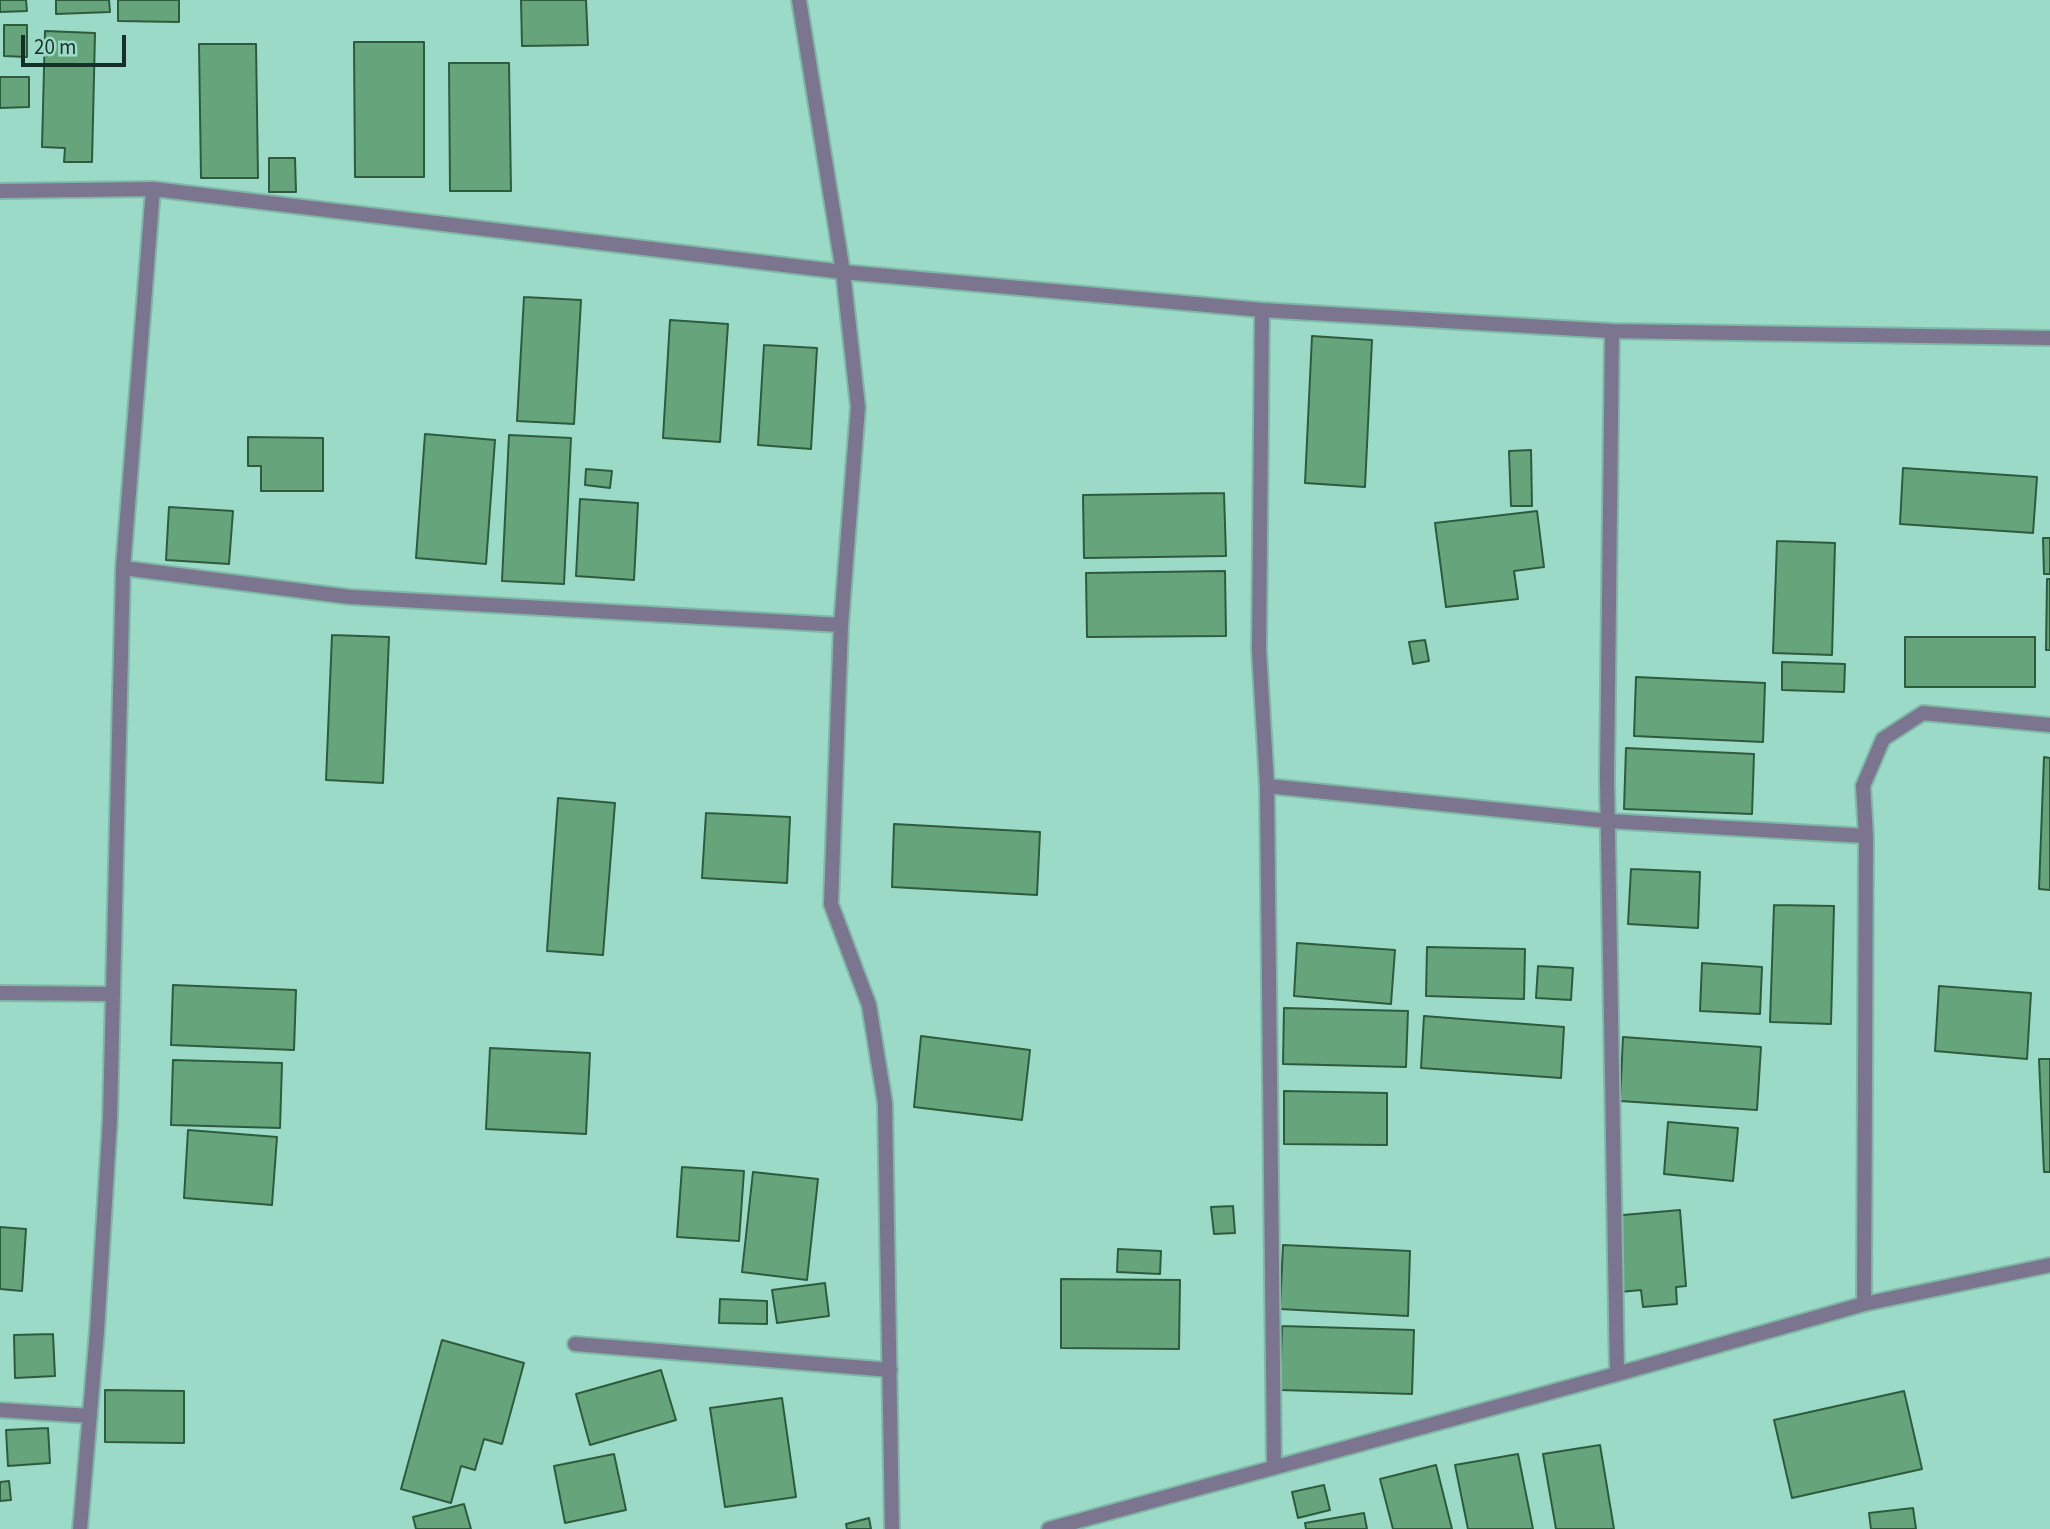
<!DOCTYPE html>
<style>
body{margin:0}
#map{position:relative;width:2050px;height:1529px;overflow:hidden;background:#9bdac7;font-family:"Source Sans 3",sans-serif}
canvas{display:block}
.scale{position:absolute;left:21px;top:35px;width:105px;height:32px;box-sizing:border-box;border:4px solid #163029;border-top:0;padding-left:9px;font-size:21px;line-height:24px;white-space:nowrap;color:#163029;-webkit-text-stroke:5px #9bdac7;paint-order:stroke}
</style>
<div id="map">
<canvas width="2050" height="1529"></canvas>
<div class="scale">20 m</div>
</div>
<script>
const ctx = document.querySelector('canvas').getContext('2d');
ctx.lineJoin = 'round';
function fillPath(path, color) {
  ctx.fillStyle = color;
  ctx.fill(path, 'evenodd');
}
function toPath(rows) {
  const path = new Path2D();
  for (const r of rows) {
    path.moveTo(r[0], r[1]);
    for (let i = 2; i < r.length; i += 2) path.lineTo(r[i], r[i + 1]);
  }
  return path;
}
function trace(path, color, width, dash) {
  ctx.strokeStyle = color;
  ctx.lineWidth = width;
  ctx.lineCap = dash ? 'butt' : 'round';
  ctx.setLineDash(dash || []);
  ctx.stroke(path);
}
const building = toPath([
 [0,0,26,0,27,11,0,12,0,0],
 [56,0,109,0,110,12,56,14,56,0],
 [118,0,179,0,179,22,118,21,118,0],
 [521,0,586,0,588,45,522,46,521,0],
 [4,25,27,25,27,57,4,56,4,25],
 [45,31,95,33,92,162,64,162,65,148,42,147,45,31],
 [354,42,424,42,424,177,355,177,354,42],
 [199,44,256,44,258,178,201,178,199,44],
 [449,63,509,63,511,191,450,191,449,63],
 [0,77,29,77,29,107,0,108,0,77],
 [269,158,295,158,296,192,269,192,269,158],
 [524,297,581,300,574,424,517,421,524,297],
 [670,320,728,324,720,442,663,438,670,320],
 [1312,336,1372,340,1365,487,1305,483,1312,336],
 [764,345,817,348,811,449,758,445,764,345],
 [425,434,495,440,486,564,416,558,425,434],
 [509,435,571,438,564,584,502,581,509,435],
 [248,437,323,438,323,491,261,491,261,466,248,466,248,437],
 [1531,450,1532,506,1511,506,1509,451,1531,450],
 [1903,468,2037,477,2033,533,1900,524,1903,468],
 [586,469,612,471,610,488,585,485,586,469],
 [1224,493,1226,556,1084,558,1083,495,1224,493],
 [580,499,638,503,634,580,576,576,580,499],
 [169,507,233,511,229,564,166,560,169,507],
 [1537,511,1544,567,1514,571,1518,599,1446,607,1435,523,1537,511],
 [2043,538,2050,538,2050,574,2044,574,2043,538],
 [1777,541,1835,543,1832,655,1773,653,1777,541],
 [1225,571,1226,636,1087,637,1086,573,1225,571],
 [2047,579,2050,579,2050,650,2046,650,2047,579],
 [332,635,389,637,383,783,326,780,332,635],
 [1905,637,2035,637,2035,687,1905,687,1905,637],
 [1425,640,1429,661,1413,664,1409,642,1425,640],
 [1782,662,1845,664,1844,692,1782,690,1782,662],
 [1636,677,1765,683,1763,742,1634,736,1636,677],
 [1626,748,1754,754,1752,814,1624,809,1626,748],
 [2044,757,2050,758,2050,890,2039,889,2044,757],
 [558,798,615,803,603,955,547,951,558,798],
 [706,813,790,817,787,883,702,878,706,813],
 [894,824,1040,832,1037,895,892,887,894,824],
 [1631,869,1700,872,1698,928,1628,924,1631,869],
 [1774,905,1834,906,1831,1024,1770,1022,1774,905],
 [1297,943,1395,950,1391,1004,1294,996,1297,943],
 [1427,947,1525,949,1524,999,1426,996,1427,947],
 [1702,963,1762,967,1760,1014,1700,1011,1702,963],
 [1538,966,1573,968,1571,1000,1536,998,1538,966],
 [173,985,296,990,294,1050,171,1045,173,985],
 [1939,986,2031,993,2027,1059,1935,1051,1939,986],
 [1284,1008,1408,1011,1406,1067,1283,1064,1284,1008],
 [1424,1016,1564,1027,1561,1078,1421,1068,1424,1016],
 [921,1036,1030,1050,1022,1120,914,1107,921,1036],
 [1623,1037,1761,1047,1757,1110,1620,1101,1623,1037],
 [490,1048,590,1053,586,1134,486,1129,490,1048],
 [2039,1059,2050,1059,2050,1172,2044,1172,2039,1059],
 [173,1060,282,1063,280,1128,171,1125,173,1060],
 [1284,1091,1387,1093,1387,1145,1284,1144,1284,1091],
 [1668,1122,1738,1128,1733,1181,1664,1174,1668,1122],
 [188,1130,277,1137,272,1205,184,1198,188,1130],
 [682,1167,744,1171,739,1241,677,1237,682,1167],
 [753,1172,818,1179,807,1280,742,1272,753,1172],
 [1233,1206,1235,1233,1214,1234,1211,1207,1233,1206],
 [1680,1210,1686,1286,1676,1287,1677,1304,1643,1307,1641,1290,1620,1292,1612,1216,1680,1210],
 [0,1227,26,1229,22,1291,0,1289,0,1227],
 [1283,1245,1410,1251,1408,1316,1280,1309,1283,1245],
 [1118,1249,1161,1251,1160,1274,1117,1272,1118,1249],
 [1061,1279,1180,1280,1179,1349,1061,1348,1061,1279],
 [825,1283,829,1316,777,1323,772,1290,825,1283],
 [720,1299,767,1301,767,1324,719,1323,720,1299],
 [1282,1326,1414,1330,1412,1394,1280,1390,1282,1326],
 [53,1334,55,1376,15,1378,14,1335,53,1334],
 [442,1340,524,1363,502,1444,484,1439,475,1470,461,1466,451,1503,401,1489,442,1340],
 [661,1370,676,1420,590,1445,576,1394,661,1370],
 [105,1390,184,1391,184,1443,105,1442,105,1390],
 [1904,1391,1922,1469,1792,1498,1774,1420,1904,1391],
 [782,1398,796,1497,725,1507,710,1408,782,1398],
 [48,1428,50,1463,8,1466,6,1430,48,1428],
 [1600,1445,1614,1529,1556,1529,1543,1454,1600,1445],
 [614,1454,626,1510,565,1523,554,1466,614,1454],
 [1518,1454,1533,1529,1468,1529,1455,1465,1518,1454],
 [1436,1465,1452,1529,1393,1529,1380,1479,1436,1465],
 [9,1481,11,1500,0,1501,0,1482,9,1481],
 [1324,1485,1330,1510,1298,1518,1292,1492,1324,1485],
 [464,1504,471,1529,416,1529,413,1517,464,1504],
 [1913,1508,1916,1529,1871,1529,1869,1513,1913,1508],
 [1364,1513,1367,1529,1306,1529,1305,1523,1364,1513],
 [869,1518,871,1529,847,1529,846,1524,869,1518]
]);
fillPath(building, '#66a57b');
trace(building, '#2e5b3e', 2);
const lane = toPath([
 [575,1344,890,1370]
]);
const street = toPath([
 [0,191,153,189,843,272,1262,310,1612,331,2050,338],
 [1262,310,1259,650,1267,786,1274,1467],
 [1612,331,1607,777,1617,1374],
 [123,568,350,597,841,625,858,407,843,272,799,0],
 [841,625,831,904,869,1005,885,1103,892,1529],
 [1267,786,1608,821,1866,836],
 [0,993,111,994],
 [1864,1304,1866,836,1863,786,1883,739,1923,713,2050,725],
 [0,1410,90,1416],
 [80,1529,97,1331,110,1119,123,568,153,189],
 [1049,1529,1617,1374,1864,1304,2050,1265]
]);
trace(lane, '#80b8a7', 18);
trace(street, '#80b8a7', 18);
trace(lane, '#7b7590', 14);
trace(street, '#7b7590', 14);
</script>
